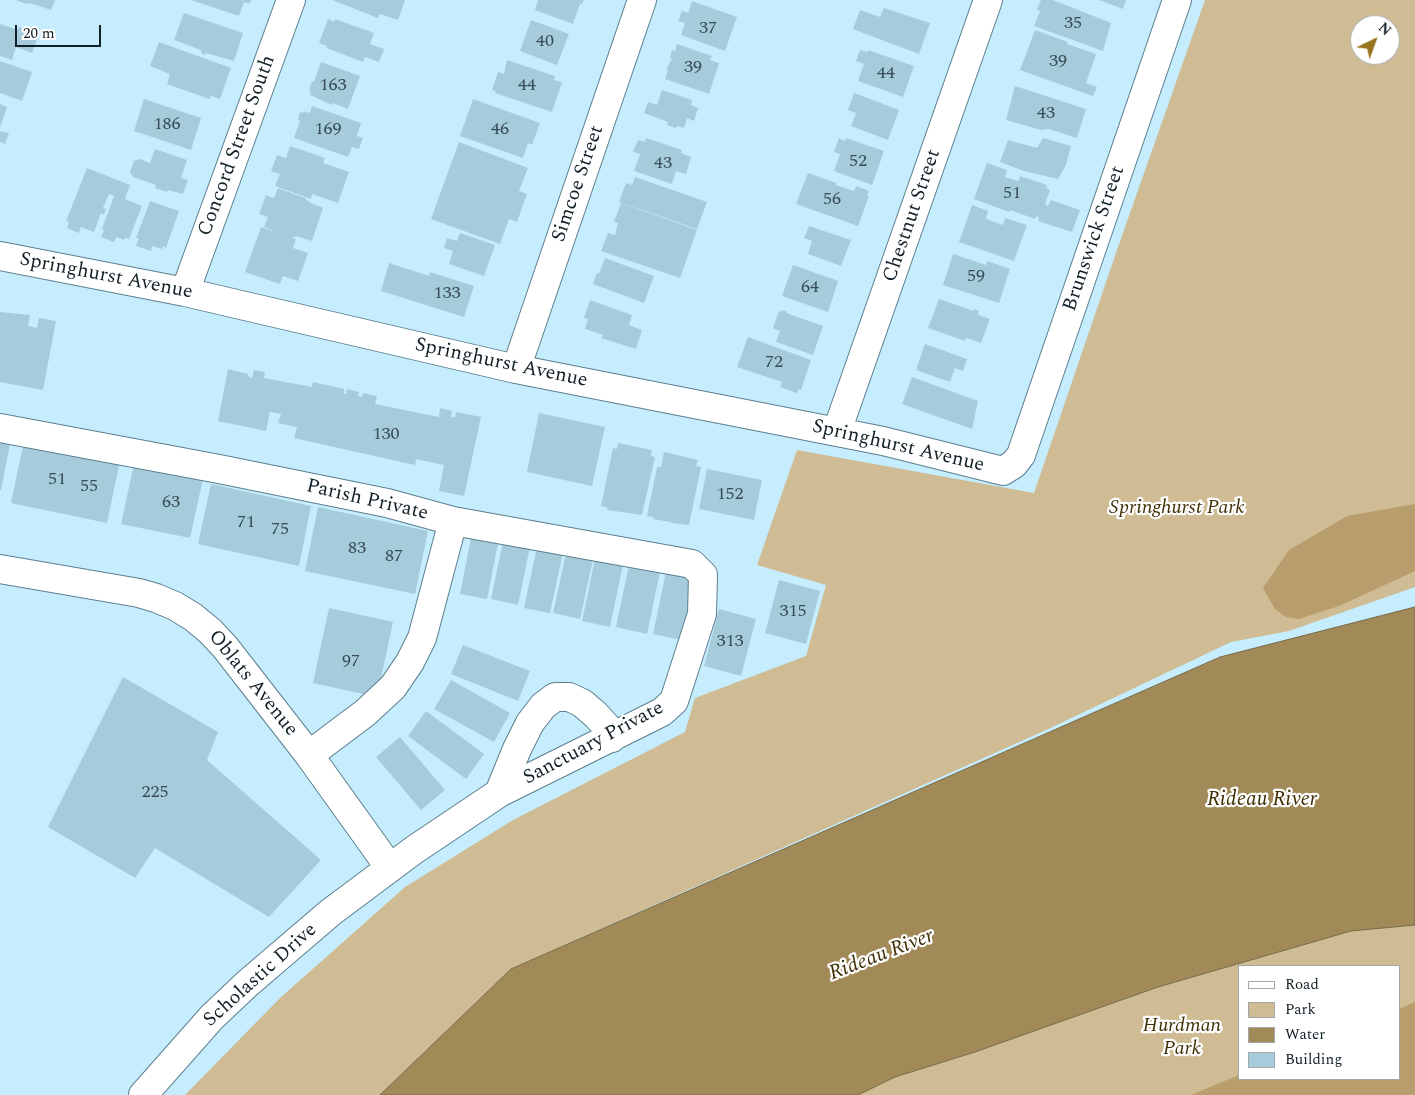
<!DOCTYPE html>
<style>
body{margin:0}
#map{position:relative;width:1415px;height:1095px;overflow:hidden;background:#c6edfe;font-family:Spectral,serif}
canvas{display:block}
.legend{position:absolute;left:1238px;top:965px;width:162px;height:115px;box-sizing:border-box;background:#fff;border:1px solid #a0a6a9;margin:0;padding:6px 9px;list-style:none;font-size:15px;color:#122127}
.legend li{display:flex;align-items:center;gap:10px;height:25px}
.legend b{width:25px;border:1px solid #a0a6a9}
.north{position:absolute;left:1350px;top:15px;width:50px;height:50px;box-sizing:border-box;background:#fff;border:1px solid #a0a6a9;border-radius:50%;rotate:42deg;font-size:14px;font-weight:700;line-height:20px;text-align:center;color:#122127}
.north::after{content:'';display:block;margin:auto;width:18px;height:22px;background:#96731c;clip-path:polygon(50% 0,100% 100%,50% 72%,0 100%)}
.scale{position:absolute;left:15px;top:25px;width:86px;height:22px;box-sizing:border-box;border:2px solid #122127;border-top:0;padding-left:6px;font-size:15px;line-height:18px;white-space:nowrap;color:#122127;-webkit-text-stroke:4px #fff;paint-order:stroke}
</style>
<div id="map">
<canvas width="1415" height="1095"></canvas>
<ul class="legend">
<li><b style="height:6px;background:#fff"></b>Road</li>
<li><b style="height:14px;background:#cfbc94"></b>Park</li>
<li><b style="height:14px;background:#a28a58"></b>Water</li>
<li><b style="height:14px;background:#a6ccdc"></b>Building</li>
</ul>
<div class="north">N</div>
<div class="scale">20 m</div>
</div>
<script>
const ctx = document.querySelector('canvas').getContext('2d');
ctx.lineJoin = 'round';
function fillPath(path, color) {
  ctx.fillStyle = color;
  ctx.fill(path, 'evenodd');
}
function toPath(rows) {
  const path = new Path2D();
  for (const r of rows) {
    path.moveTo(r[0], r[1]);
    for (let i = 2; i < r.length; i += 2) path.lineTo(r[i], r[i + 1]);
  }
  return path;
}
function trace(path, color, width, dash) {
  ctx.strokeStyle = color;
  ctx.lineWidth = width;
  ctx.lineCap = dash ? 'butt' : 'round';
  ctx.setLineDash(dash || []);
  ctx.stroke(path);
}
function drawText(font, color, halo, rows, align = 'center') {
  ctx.font = font + ' Spectral,serif';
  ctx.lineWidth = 4.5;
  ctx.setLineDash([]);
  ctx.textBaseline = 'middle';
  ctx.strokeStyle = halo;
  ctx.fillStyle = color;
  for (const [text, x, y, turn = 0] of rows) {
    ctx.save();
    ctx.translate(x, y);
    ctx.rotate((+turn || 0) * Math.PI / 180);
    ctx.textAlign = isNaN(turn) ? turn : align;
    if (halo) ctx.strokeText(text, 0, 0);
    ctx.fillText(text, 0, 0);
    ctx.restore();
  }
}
fillPath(toPath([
 [1205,0,1415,0,1415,587,1289,631,1231,642,1044,731,511,969,380,1095,185,1095,280,998,405,887,513,820,685,732,695,698,806,656,826,585,757,565,797,450,1034,493,1118,247],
 [1360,25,1390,25,1390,55,1360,55],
 [1415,925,1415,1095,858,1095,895,1077,975,1052,1158,987,1351,931],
 [1239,966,1399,966,1399,1079,1239,1079]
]), '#cfbc94');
fillPath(toPath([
 [1415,504,1415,571,1339,606,1299,619,1286,617,1275,609,1263,588,1289,550,1347,516],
 [1415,1002,1415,1095,1191,1095,1239,1075,1239,1079,1399,1079,1399,1009]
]), '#b79e6c');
const water = toPath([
 [1415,607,1415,925,1351,931,1158,987,975,1052,895,1077,858,1095,380,1095,511,969,1220,657,1415,607]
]);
fillPath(water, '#a28a58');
trace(water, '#776a49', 1);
fillPath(toPath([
 [16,0,55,0,51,10,30,3,26,4],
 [191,0,251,0,250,4,244,2,239,16],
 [332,0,405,0,398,20,380,14,378,18],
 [538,0,584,0,582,4,580,4,573,24,535,10],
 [1041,0,1053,0,1111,23,1103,51,1034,26,1040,11,1037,9],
 [1099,0,1126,0,1123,9],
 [692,1,737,17,725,51,681,35,685,23,678,21,682,11,688,13],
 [884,8,930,23,919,54,853,29,860,10,880,17],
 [184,13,243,33,234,61,206,53,205,55,201,53,201,50,174,40],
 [328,19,334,22,335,19,374,33,370,44,384,49,379,62,365,57,363,62,326,48,327,46,319,43],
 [531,20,569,34,557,65,520,51],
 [0,24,18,30,19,27,39,34,32,53,16,47,12,60,0,56],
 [1035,30,1068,42,1067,44,1096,54,1086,83,1097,87,1093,96,1020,70],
 [159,42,231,68,220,99,211,96,209,99,167,84,170,74,150,66],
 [677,44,712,56,710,60,719,63,709,94,665,79,668,70,666,70,672,59,670,58,672,50,675,51],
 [860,50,868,52,868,50,914,66,903,97,858,81,864,64,856,61],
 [507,60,555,76,554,80,562,82,552,112,495,93,496,92,492,90,498,72,504,74],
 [0,61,32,72,22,101,0,93],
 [321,62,360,76,348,109,333,103,332,105,310,95,311,91,309,90,312,81,314,82],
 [1015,86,1086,109,1077,138,1049,129,1041,130,1006,120],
 [662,90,692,100,691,105,698,108,694,121,687,118,684,128,677,126,676,128,667,125,668,122,644,113,648,102,657,105],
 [854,93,899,110,888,140,851,126,856,113,848,110],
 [144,99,201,118,191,150,134,131],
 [473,99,540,123,532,145,528,143,523,158,460,136],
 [0,104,7,107,0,127],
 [312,106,361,123,357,136,363,138,359,149,352,147,348,157,294,138,300,121,298,120,300,112,303,113,303,111,310,113],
 [0,131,9,133,5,144,0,142],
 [646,138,682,150,681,153,691,157,686,174,676,171,672,184,634,171,640,154,633,152,638,140,645,142],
 [839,138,845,141,846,138,884,151,872,185,834,171,840,154,834,152],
 [1043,138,1071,146,1066,165,1058,179,1024,171,1000,162,1008,140,1037,148],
 [459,142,528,168,519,191,527,194,517,222,509,219,500,244,431,219],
 [290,146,325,158,323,163,349,172,338,203,312,194,311,199,275,186,280,174,271,171,277,155,286,158],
 [155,149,187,160,181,178,188,180,183,194,168,190,167,192,155,188,156,185,133,177,130,172,134,161,139,159,150,163],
 [987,163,1007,170,1005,177,1018,181,1020,176,1047,185,1046,188,1050,190,1045,204,1048,206,1051,200,1080,210,1072,232,1038,221,1039,218,1036,216,1035,219,1010,210,1009,212,974,199],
 [87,168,130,185,125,199,142,206,129,239,125,238,124,240,116,237,114,242,101,237,104,230,102,229,114,196,109,194,103,208,106,209,104,215,101,213,94,232,81,227,79,233,67,228,69,222,66,221],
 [808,173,836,183,836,185,854,191,856,186,869,191,867,196,869,196,858,226,796,204],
 [635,177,707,202,697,229,619,202,626,183,632,185],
 [278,188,305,198,309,202,323,208,312,241,296,236,292,238,296,239,293,248,308,253,298,281,283,276,280,284,245,272,261,227,278,233,264,227,268,217,259,214,266,195,274,198],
 [150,201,179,211,166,248,163,246,162,249,152,246,151,251,136,246,139,238,136,238],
 [621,203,697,230,680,278,601,251,608,233,615,235,618,223,614,222],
 [972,205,988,211,986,219,1003,225,1005,218,1027,225,1014,261,959,242],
 [809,226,851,240,841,266,808,254,812,241,804,238],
 [460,233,495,245,484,276,449,264,453,251,444,248,447,238,457,241],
 [953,254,986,265,987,261,1010,269,999,303,943,285],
 [605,258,654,276,644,303,593,284,597,273,599,274],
 [389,263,429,276,430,272,474,286,464,317,381,291],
 [793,265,838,281,828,312,782,296],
 [939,299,974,311,974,309,979,311,978,315,990,319,981,343,967,338,966,338,965,341,928,328],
 [590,300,632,315,629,325,642,330,636,349,601,338,603,335,585,329,588,319,584,318],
 [782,310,787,312,786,313,823,326,813,355,776,342,780,331,773,328,779,311,781,312],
 [0,312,30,315,28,326,37,328,39,318,56,321,43,390,0,382],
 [748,337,811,360,801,390,799,389,797,393,780,387,782,382,737,367],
 [925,344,967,359,963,371,955,368,950,382,916,370],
 [228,369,248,374,248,376,252,378,254,370,265,372,264,378,312,387,313,382,344,389,344,394,346,394,347,389,359,392,358,396,362,397,363,393,377,396,375,404,439,417,440,408,452,411,451,417,455,417,456,412,481,417,464,496,439,491,444,465,416,459,415,465,294,438,297,427,278,423,281,414,270,412,266,431,218,421],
 [912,377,978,401,972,429,902,404],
 [539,413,605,427,592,486,527,472],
 [0,436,11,439,1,490,0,490],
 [24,441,120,461,107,523,11,503],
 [618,443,652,450,651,456,655,457,642,515,607,510,608,508,601,506,613,448,617,449],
 [664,452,698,460,696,466,701,467,689,525,671,523,671,522,653,519,654,517,647,516,657,467,661,467],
 [134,464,203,479,190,538,121,524],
 [707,469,762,480,754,520,699,509],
 [211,484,311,506,299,566,198,544],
 [318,507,428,531,415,594,305,571],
 [472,533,499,539,487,599,460,594],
 [504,537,531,542,518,605,491,599],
 [538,542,564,548,550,613,524,608],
 [567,549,594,555,580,619,553,613],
 [596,554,624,560,610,627,582,621],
 [629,565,660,572,647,634,616,627],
 [666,572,699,579,686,641,653,634],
 [779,580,820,591,806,644,765,633],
 [329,608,393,622,377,697,313,683],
 [719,609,756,619,741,676,704,666],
 [463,645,530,671,518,701,451,674],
 [123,677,218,732,207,760,321,860,269,917,155,848,135,878,48,827],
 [451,680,510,713,494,742,434,709],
 [426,711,484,754,466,779,408,736],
 [400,737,445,790,421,810,376,757]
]), '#a6ccdc');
const minor = toPath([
 [0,256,185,292,516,369,883,441,1003,471,1014,464,1021,455,1177,0],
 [185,292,291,0],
 [516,369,642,0],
 [0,428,219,469,387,503,453,521,692,564,703,575,702,614,674,701,662,712,499,793,414,850,331,912,248,983,212,1017,143,1095],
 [837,431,988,0],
 [0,569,139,593,156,598,175,606,193,617,210,631,225,647,309,755,390,868],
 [309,755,365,713,393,687,410,662,422,638,453,521],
 [499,793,517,749,530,723,543,706,555,697,569,697,582,703,596,715,606,726,612,738]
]);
trace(minor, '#5b7f8e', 30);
trace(minor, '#fff', 28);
drawText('18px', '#374c54', null, [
 ["35",1073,24],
 ["37",708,29],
 ["40",545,42],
 ["39",1058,62],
 ["39",693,68],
 ["44",886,74],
 ["163",333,86],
 ["44",527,86],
 ["43",1046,114],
 ["186",167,125],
 ["169",328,130],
 ["46",500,130],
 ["52",858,162],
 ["43",663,164],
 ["51",1012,194],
 ["56",832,200],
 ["59",976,277],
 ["64",810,288],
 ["133",447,294],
 ["72",774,363],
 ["130",386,435],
 ["51",57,480],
 ["55",89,487],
 ["152",730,495],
 ["63",171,503],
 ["71",246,523],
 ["75",280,530],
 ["83",357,549],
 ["87",394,557],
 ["315",793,612],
 ["313",730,642],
 ["97",351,662],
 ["225",155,793]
]);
drawText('20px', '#122127', '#fff', [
 ["Concord Street South",238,146,-70],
 ["Simcoe Street",579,184,-71],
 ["Chestnut Street",913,216,-71],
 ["Brunswick Street",1095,239,-71],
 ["Springhurst Avenue",106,277,11],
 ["Springhurst Avenue",501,364,12],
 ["Springhurst Avenue",898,447,13],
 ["Parish Private",367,501,13],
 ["Oblats Avenue",252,684,51],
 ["Sanctuary Private",594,744,-28],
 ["Scholastic Drive",261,976,-42]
]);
drawText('italic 20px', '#423105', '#fff', [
 ["Springhurst Park",1177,509],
 ["Hurdman",1182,1027],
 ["Park",1182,1050]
]);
drawText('italic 21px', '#402f03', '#fff', [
 ["Rideau River",1262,801],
 ["Rideau River",882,956,-21]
]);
</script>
